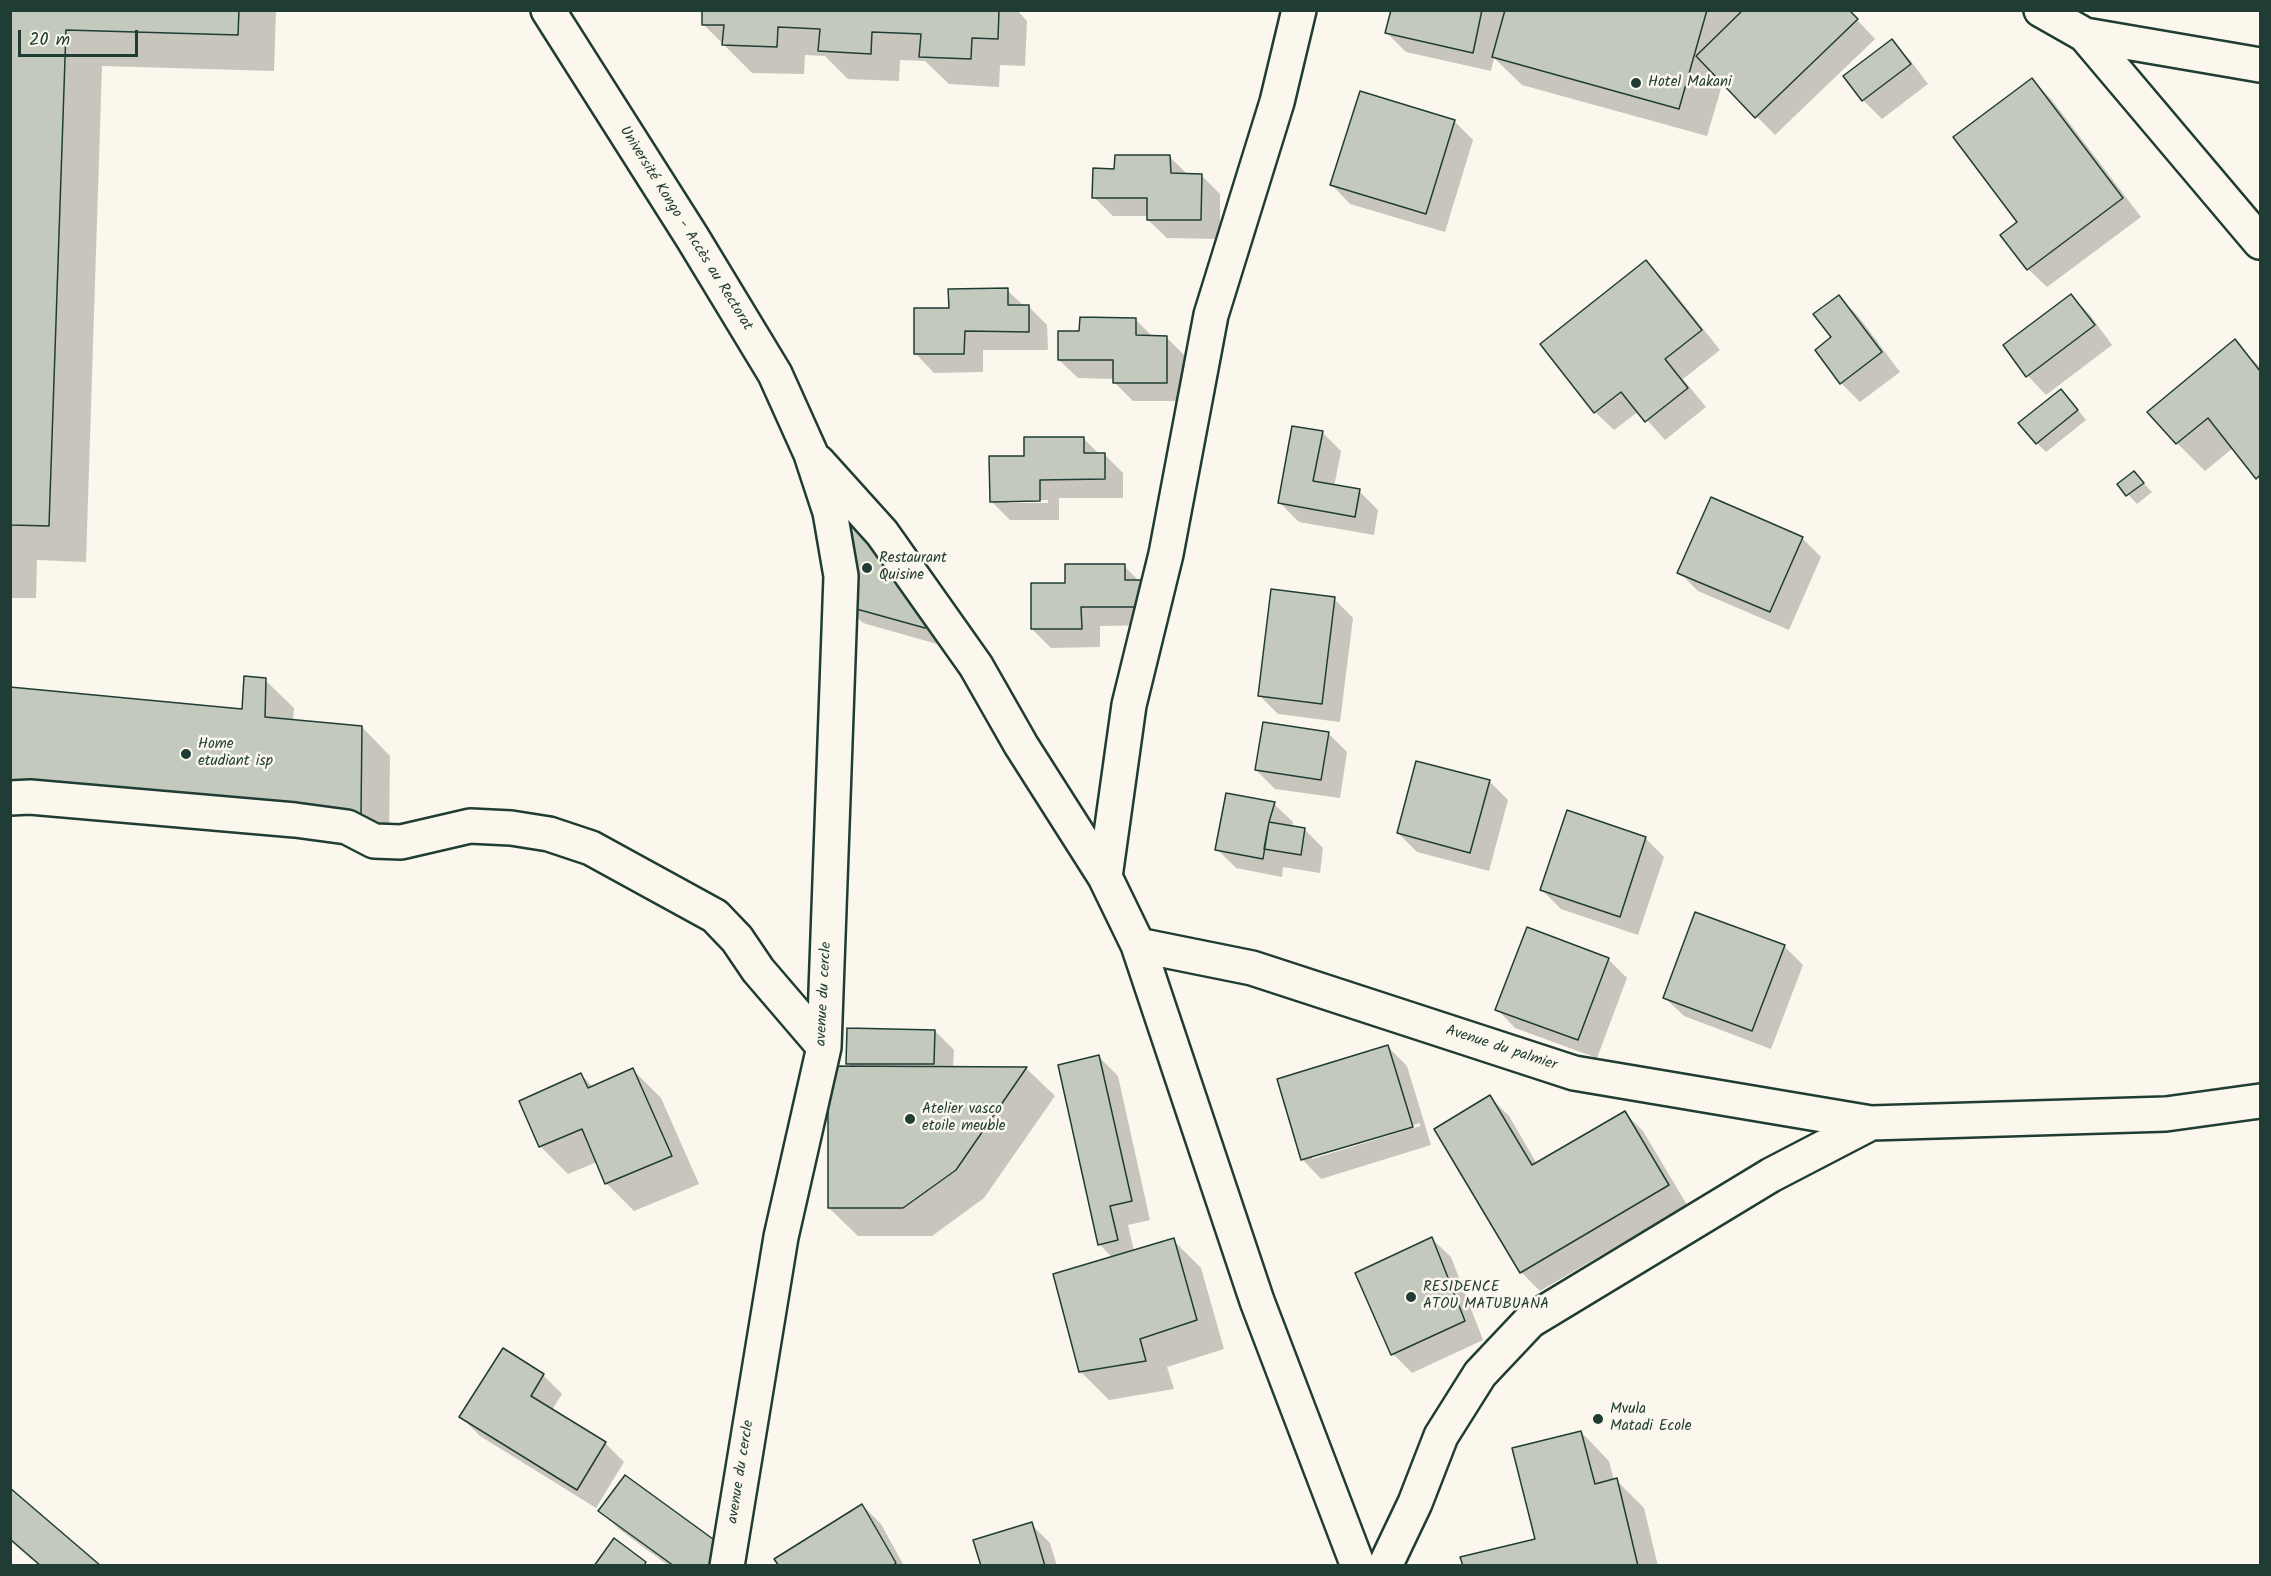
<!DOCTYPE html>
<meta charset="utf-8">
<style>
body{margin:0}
#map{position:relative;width:2271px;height:1576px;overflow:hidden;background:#fbf7ec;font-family:Kalam,sans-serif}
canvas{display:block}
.frame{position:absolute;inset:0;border:12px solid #1f3d34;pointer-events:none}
.scale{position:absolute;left:18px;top:30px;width:120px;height:27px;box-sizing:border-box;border:3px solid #1f3d34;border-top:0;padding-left:8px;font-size:18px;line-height:21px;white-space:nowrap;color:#1f3d34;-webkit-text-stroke:4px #fbf7ec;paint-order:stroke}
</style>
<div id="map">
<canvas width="2271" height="1576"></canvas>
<div class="frame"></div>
<div class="scale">20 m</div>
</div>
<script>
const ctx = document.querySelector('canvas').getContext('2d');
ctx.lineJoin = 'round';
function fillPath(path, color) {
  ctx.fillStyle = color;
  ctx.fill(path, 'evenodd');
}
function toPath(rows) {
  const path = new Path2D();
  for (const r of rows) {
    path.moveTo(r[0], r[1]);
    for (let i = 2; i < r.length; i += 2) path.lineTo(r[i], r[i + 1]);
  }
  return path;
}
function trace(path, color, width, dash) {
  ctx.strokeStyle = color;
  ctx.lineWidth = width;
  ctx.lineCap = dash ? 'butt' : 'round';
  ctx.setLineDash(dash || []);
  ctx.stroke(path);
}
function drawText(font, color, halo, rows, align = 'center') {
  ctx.font = font + ' Kalam,sans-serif';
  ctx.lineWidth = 5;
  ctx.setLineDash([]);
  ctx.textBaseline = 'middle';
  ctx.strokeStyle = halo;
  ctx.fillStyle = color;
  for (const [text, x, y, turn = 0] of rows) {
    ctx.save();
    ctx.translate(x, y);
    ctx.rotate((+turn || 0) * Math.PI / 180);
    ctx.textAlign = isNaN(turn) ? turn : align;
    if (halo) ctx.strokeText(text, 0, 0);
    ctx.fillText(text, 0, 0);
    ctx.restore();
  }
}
fillPath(toPath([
 [10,10,276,10,274,71,102,66,86,562,37,560,36,598,10,598],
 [704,10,1017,10,1027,21,1025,66,1000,65,999,87,949,84,925,61,900,60,899,81,848,79,825,56,805,55,804,74,752,73,703,24],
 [1392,10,1848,10,1875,39,1775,135,1723,82,1707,136,1522,85,1494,58,1491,71,1406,52,1387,33],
 [1891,41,1910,60,1928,84,1882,119,1863,100],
 [2032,80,2051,99,2141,217,2047,287,2028,269,2019,222],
 [1454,121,1473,140,1445,232,1350,204,1332,185],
 [1170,157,1188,175,1201,175,1220,194,1220,239,1167,238,1148,220,1149,216,1113,216,1094,197,1115,170],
 [1646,262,1665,281,1720,350,1683,379,1706,407,1665,440,1639,411,1614,430,1595,412],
 [1007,290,1024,306,1028,306,1047,325,1048,350,983,350,983,372,934,373,916,354,950,310],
 [2071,296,2090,315,2112,345,2046,395,2028,376],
 [1839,297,1858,316,1900,372,1860,402,1841,383,1833,338],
 [1135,319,1153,337,1167,338,1186,357,1185,401,1133,401,1114,382,1114,379,1078,378,1059,360,1081,332],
 [2234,341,2260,367,2260,481,2233,448,2205,471,2177,443],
 [2070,400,2086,420,2046,452,2037,443],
 [1322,432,1341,451,1334,487,1359,491,1378,510,1374,535,1299,522,1280,503],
 [1083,438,1099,454,1104,454,1123,473,1123,498,1059,498,1059,520,1010,520,991,501,1026,457],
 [1008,500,1048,500,1048,503,1008,503],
 [2134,473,2152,492,2137,504,2119,485],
 [869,532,944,646,863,623,844,604],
 [1802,538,1821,557,1789,630,1698,591,1679,572],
 [1124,566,1140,582,1164,625,1100,626,1100,647,1051,648,1032,629,1067,585],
 [1334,599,1353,618,1340,722,1278,714,1259,695],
 [265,680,294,708,293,721,362,727,390,756,389,842,10,807,244,711],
 [1328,733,1347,752,1340,798,1275,789,1256,770],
 [1489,781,1508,800,1489,871,1417,852,1398,833],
 [1274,804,1293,822,1292,827,1305,830,1323,848,1320,873,1283,867,1282,877,1236,868,1217,849],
 [1645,838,1664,857,1638,935,1561,909,1542,890],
 [1784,946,1803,965,1771,1049,1684,1016,1665,998],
 [1608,959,1627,978,1597,1058,1515,1028,1497,1009],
 [935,1031,954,1050,953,1068,1027,1069,1055,1096,984,1198,932,1236,858,1236,829,1208,852,1068,848,1063],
 [1388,1047,1407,1066,1431,1145,1321,1179,1303,1160,1278,1080],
 [1420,1123,1420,1126,1312,1159,1312,1156],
 [1099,1057,1118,1076,1150,1220,1128,1225,1134,1251,1173,1240,1201,1268,1224,1349,1167,1367,1174,1389,1109,1400,1081,1372,1113,1258,1099,1244],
 [633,1070,661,1098,699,1184,634,1211,606,1183,597,1162,568,1174,540,1146,581,1075,593,1087],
 [1490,1097,1509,1116,1537,1164,1624,1112,1643,1131,1687,1205,1540,1291,1521,1272,1436,1130],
 [1432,1239,1451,1257,1483,1340,1412,1373,1393,1354,1357,1274],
 [543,1375,562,1394,552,1410,605,1443,624,1462,596,1508,480,1436,461,1417],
 [1581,1432,1609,1461,1614,1480,1616,1480,1644,1508,1658,1566,1464,1566,1536,1540],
 [10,1490,98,1566,39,1566,10,1541],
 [862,1505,881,1524,904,1566,781,1566],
 [600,1511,741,1566,669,1566,619,1529],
 [1031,1524,1050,1543,1057,1566,982,1566]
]), '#0003');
const building = toPath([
 [10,10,239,10,238,35,66,30,49,526,10,525,10,10],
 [702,10,999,10,998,39,972,38,971,59,919,57,921,34,872,32,871,54,818,51,820,29,778,27,777,47,722,45,724,25,702,25,702,10],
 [1391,10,1482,10,1473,53,1385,33,1391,10],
 [1505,10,1707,10,1679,109,1492,57,1505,10],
 [1743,10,1849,10,1858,19,1755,118,1696,56,1743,10],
 [1892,39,1911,64,1862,101,1843,76,1892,39],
 [2032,78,2123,198,2027,270,2000,235,2017,222,1953,137,2032,78],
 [1360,91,1455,120,1426,214,1330,185,1360,91],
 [1115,155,1170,155,1171,173,1202,174,1201,220,1147,220,1147,198,1092,198,1093,168,1114,169,1115,155],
 [1646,260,1702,330,1665,359,1688,388,1645,422,1621,392,1594,413,1540,344,1646,260],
 [1008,288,1008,305,1029,305,1029,332,965,331,964,354,914,354,914,308,949,308,948,289,1008,288],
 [2071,294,2095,325,2026,377,2003,345,2071,294],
 [1839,295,1882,352,1840,384,1815,350,1831,337,1813,314,1839,295],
 [1080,317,1136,318,1136,335,1167,336,1167,383,1113,383,1113,360,1058,360,1058,331,1079,331,1080,317],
 [2235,339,2260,371,2260,475,2256,479,2208,418,2176,444,2147,412,2235,339],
 [2061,389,2078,410,2036,444,2018,423,2061,389],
 [1292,426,1323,431,1313,481,1360,489,1355,517,1278,503,1292,426],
 [1024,437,1084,437,1084,453,1105,453,1105,479,1040,480,1040,501,990,502,989,456,1024,456,1024,437],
 [2134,471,2144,483,2126,496,2117,484,2134,471],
 [1711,497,1803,537,1770,612,1677,573,1711,497],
 [851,511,933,617,925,628,842,605,838,530,851,511],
 [1065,564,1125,564,1125,580,1146,580,1146,607,1081,607,1082,629,1031,629,1031,583,1065,583,1065,564],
 [1271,589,1335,597,1322,704,1258,696,1271,589],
 [244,676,266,678,265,717,362,726,361,814,10,782,10,687,242,709,244,676],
 [1263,722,1329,732,1321,780,1255,770,1263,722],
 [1416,761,1490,780,1470,853,1397,833,1416,761],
 [1226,793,1275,802,1269,822,1263,859,1215,850,1226,793],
 [1567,810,1646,837,1620,917,1540,890,1567,810],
 [1269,822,1305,828,1301,855,1264,849,1269,822],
 [1695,912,1785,945,1752,1031,1663,998,1695,912],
 [1527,927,1609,958,1578,1040,1495,1010,1527,927],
 [847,1028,935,1030,934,1064,846,1064,847,1028],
 [1388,1045,1413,1127,1301,1160,1277,1079,1388,1045],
 [1099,1055,1132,1201,1110,1206,1118,1240,1098,1245,1058,1065,1099,1055],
 [828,1066,1027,1067,956,1170,903,1208,828,1208,828,1066],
 [633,1068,672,1156,605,1184,582,1129,539,1147,519,1101,581,1073,588,1088,633,1068],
 [1490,1095,1532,1165,1625,1111,1669,1185,1520,1273,1434,1129,1490,1095],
 [1432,1237,1465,1321,1391,1355,1355,1273,1432,1237],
 [1174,1238,1197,1320,1140,1339,1146,1361,1079,1372,1053,1274,1174,1238],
 [503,1348,544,1374,531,1396,606,1442,577,1490,459,1417,503,1348],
 [1581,1431,1595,1484,1617,1478,1638,1566,1463,1566,1460,1557,1535,1539,1512,1448,1581,1431],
 [625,1475,724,1547,710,1566,674,1566,598,1511,625,1475],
 [10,1488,101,1566,41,1566,10,1539,10,1488],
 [862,1504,896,1563,892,1566,779,1566,774,1559,862,1504],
 [1032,1522,1045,1566,981,1566,973,1540,1032,1522],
 [614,1538,646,1562,644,1566,594,1566,614,1538]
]);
fillPath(building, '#c4c9be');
trace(building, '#1f3d34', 1.5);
const street = toPath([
 [548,10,692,237,775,374,811,454,830,512,841,576,824,1047,781,1237,727,1566],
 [2041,10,2085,35,2260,65],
 [2085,35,2260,242],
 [818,462,882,533,976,666,1021,745,1105,877,1138,945,1257,1301,1358,1566],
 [10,798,30,797,295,820,347,827,374,841,401,842,470,826,511,828,549,834,591,848,715,916,737,939,758,970,824,1047],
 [1105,877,1129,705,1166,554,1211,315,1277,102,1299,10],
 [1138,945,1252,968,1574,1073,1871,1123],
 [1385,1566,1415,1503,1441,1436,1480,1374,1530,1321,1771,1175,1871,1123,2166,1114,2260,1101]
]);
trace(street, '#1f3d34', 38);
trace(street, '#fbf7ec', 33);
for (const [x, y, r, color] of [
 [1636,83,6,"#1f3d34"],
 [867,568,6,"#1f3d34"],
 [186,754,6,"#1f3d34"],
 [910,1119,6,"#1f3d34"],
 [1411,1297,6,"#1f3d34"],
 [1598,1419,6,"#1f3d34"]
]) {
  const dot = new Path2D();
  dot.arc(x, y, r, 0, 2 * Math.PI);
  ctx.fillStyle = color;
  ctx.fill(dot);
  trace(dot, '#fbf7ec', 2);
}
drawText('15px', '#1f3d34', '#fbf7ec', [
 ["Hotel Makani",1648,83],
 ["Restaurant",879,559],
 ["Quisine",879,576],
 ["Home",198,745],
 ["etudiant isp",198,762],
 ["Atelier vasco",922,1110],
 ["etoile meuble",922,1127],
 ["RESIDENCE",1423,1288],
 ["ATOU MATUBUANA",1423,1305],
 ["Mvula",1610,1410],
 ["Matadi Ecole",1610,1427]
], 'left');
drawText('15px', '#1f3d34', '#fbf7ec', [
 ["Université Kongo - Accès au Rectorat",685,229,58],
 ["avenue du cercle",825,994,-87],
 ["Avenue du palmier",1501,1049,18],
 ["avenue du cercle",742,1472,-81]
]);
</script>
